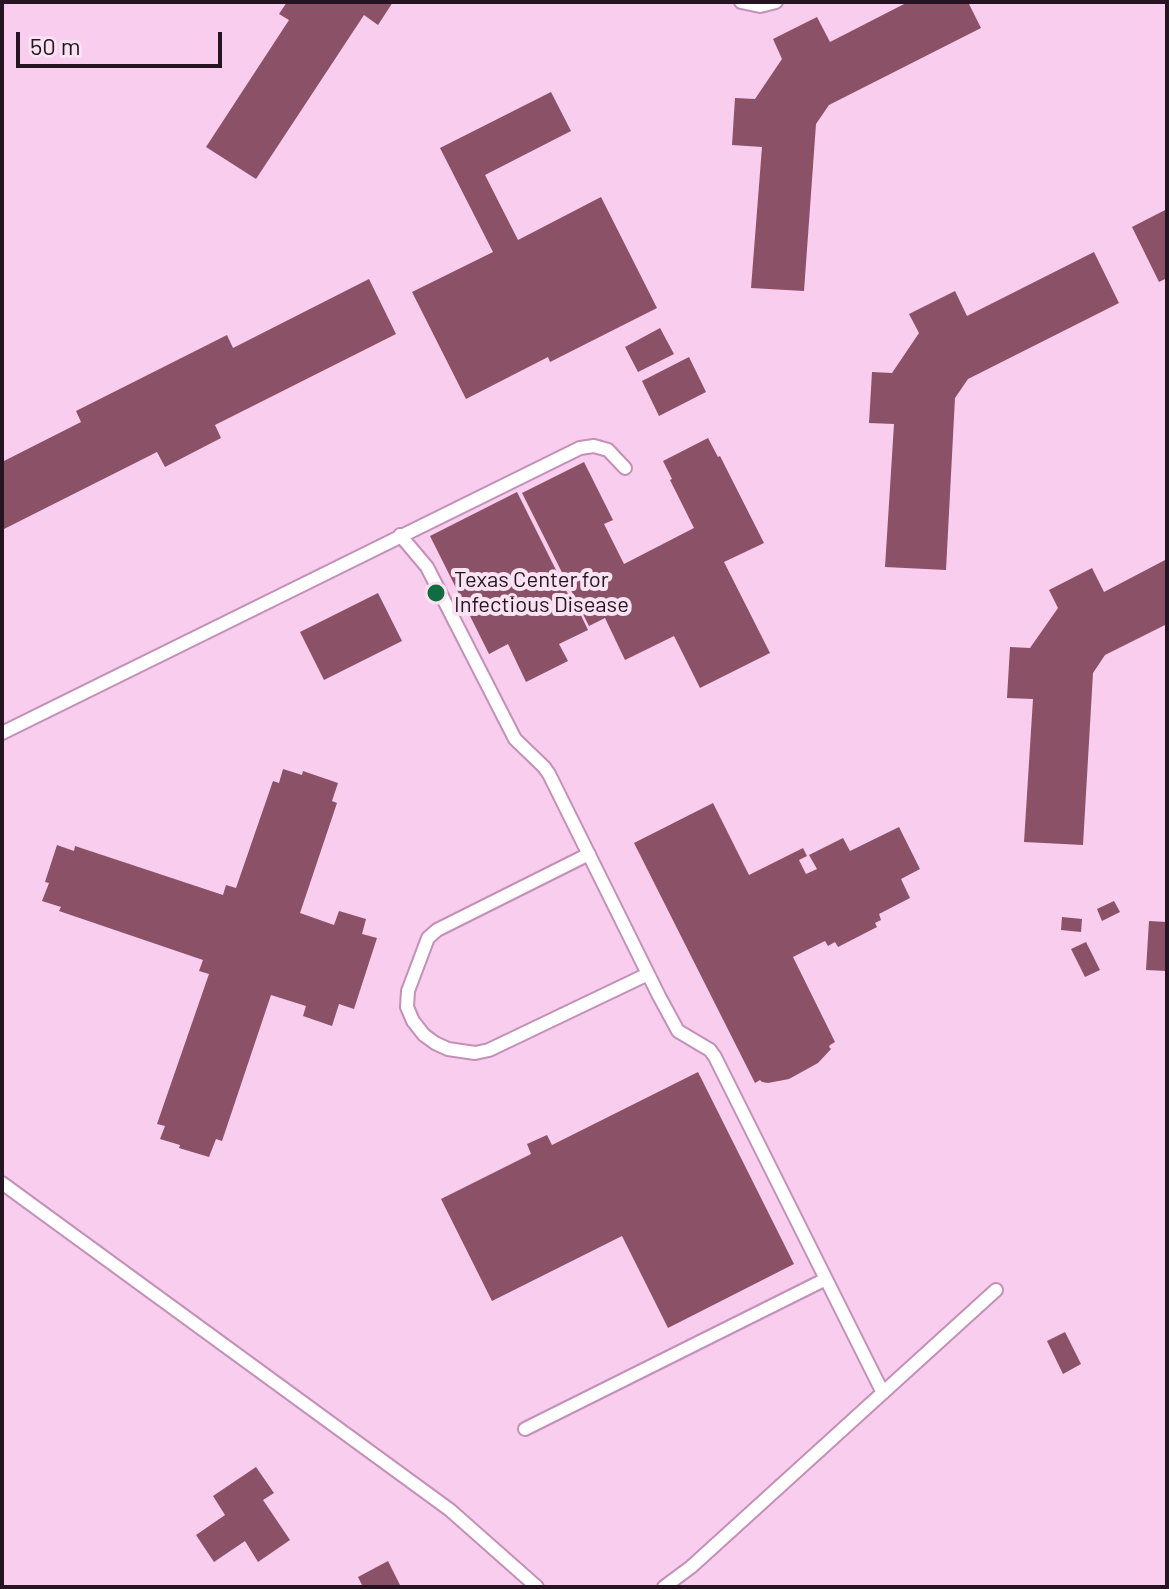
<!DOCTYPE html>
<style>
body{margin:0}
#map{position:relative;width:1169px;height:1589px;overflow:hidden;background:#f9cded;font-family:Barlow,sans-serif}
canvas{display:block}
.frame{position:absolute;inset:0;border:4px solid #271423;pointer-events:none}
.scale{position:absolute;left:16px;top:32px;width:206px;height:36px;box-sizing:border-box;border:4px solid #271423;border-top:0;padding-left:10px;font-size:24px;line-height:28px;white-space:nowrap;color:#271423;-webkit-text-stroke:6px #f9e2f2;paint-order:stroke}
</style>
<div id="map">
<canvas width="1169" height="1589"></canvas>
<div class="frame"></div>
<div class="scale">50 m</div>
</div>
<script>
const ctx = document.querySelector('canvas').getContext('2d');
ctx.lineJoin = 'round';
function fillPath(path, color) {
  ctx.fillStyle = color;
  ctx.fill(path, 'evenodd');
}
function toPath(rows) {
  const path = new Path2D();
  for (const r of rows) {
    path.moveTo(r[0], r[1]);
    for (let i = 2; i < r.length; i += 2) path.lineTo(r[i], r[i + 1]);
  }
  return path;
}
function trace(path, color, width, dash) {
  ctx.strokeStyle = color;
  ctx.lineWidth = width;
  ctx.lineCap = dash ? 'butt' : 'round';
  ctx.setLineDash(dash || []);
  ctx.stroke(path);
}
function drawText(font, color, halo, rows, align = 'center') {
  ctx.font = font + ' Barlow,sans-serif';
  ctx.lineWidth = 8;
  ctx.setLineDash([]);
  ctx.textBaseline = 'middle';
  ctx.strokeStyle = halo;
  ctx.fillStyle = color;
  for (const [text, x, y, turn = 0] of rows) {
    ctx.save();
    ctx.translate(x, y);
    ctx.rotate((+turn || 0) * Math.PI / 180);
    ctx.textAlign = isNaN(turn) ? turn : align;
    if (halo) ctx.strokeText(text, 0, 0);
    ctx.fillText(text, 0, 0);
    ctx.restore();
  }
}
fillPath(toPath([
 [287,2,393,2,378,25,364,15,256,179,206,147,289,20,279,14],
 [908,2,968,2,981,28,829,105,816,124,804,291,751,288,762,147,732,145,735,98,755,99,782,59,773,39,817,17,830,42],
 [551,92,571,131,485,175,518,240,601,197,657,308,550,362,548,357,466,399,412,292,493,252,440,148],
 [1167,209,1167,278,1159,282,1132,227],
 [1094,252,1119,303,968,379,955,398,946,570,885,567,894,424,869,423,872,372,892,373,919,333,909,314,955,291,967,316],
 [369,279,396,334,215,425,221,438,165,467,157,452,2,530,2,462,81,422,76,411,227,335,233,348],
 [660,328,674,354,638,372,625,347],
 [689,357,706,392,659,416,642,381],
 [708,438,718,457,720,456,764,543,724,562,770,653,700,688,674,636,625,660,605,618,589,626,522,493,584,462,613,520,604,524,624,564,694,528,670,480,672,479,663,461],
 [517,492,575,608,577,607,588,630,559,644,568,661,526,682,508,644,489,654,430,536],
 [1167,559,1167,624,1105,655,1093,673,1083,845,1024,842,1033,699,1007,698,1010,647,1030,648,1058,608,1049,590,1092,568,1104,592],
 [378,593,402,641,324,680,300,632],
 [283,769,302,775,303,771,338,783,332,801,337,803,300,913,334,925,339,911,366,919,362,934,377,938,354,1009,339,1004,332,1026,303,1016,306,1006,271,995,222,1141,216,1139,209,1157,179,1148,180,1145,160,1139,165,1126,157,1124,209,974,199,971,203,960,59,911,61,907,42,901,49,883,45,882,57,845,74,851,75,846,223,895,226,885,236,888,273,781,279,783],
 [713,803,749,875,803,848,807,856,799,860,806,874,817,869,809,855,843,838,850,851,899,827,920,869,901,879,910,898,879,914,881,920,875,923,877,927,838,947,835,942,828,946,825,941,793,957,835,1042,830,1045,829,1047,831,1049,818,1063,789,1079,768,1083,762,1082,760,1080,755,1083,634,843],
 [1114,901,1120,912,1102,921,1097,909],
 [1062,917,1082,919,1081,932,1061,930],
 [1149,921,1167,922,1167,971,1146,970],
 [1086,942,1100,970,1085,977,1071,949],
 [698,1072,794,1264,668,1328,622,1236,492,1301,441,1199,531,1154,527,1144,547,1135,552,1145],
 [1065,1332,1081,1364,1063,1374,1047,1341],
 [256,1467,274,1493,263,1500,290,1540,258,1562,245,1541,214,1562,196,1535,225,1515,213,1496],
 [388,1561,401,1587,363,1587,358,1577]
]), '#8a5167');
const lane = toPath([
 [741,2,760,6,776,2],
 [400,535,427,567,515,739,544,767,549,774,659,996,678,1031,710,1050,715,1057,883,1393],
 [2,733,580,448,594,446,608,450,625,468],
 [589,854,437,930,428,938,408,991,407,1007,413,1021,424,1035,435,1043,448,1049,475,1053,489,1050,648,974],
 [2,1183,450,1510,537,1587],
 [525,1429,826,1279],
 [664,1587,691,1567,996,1290]
]);
trace(lane, '#c490b7', 16);
trace(lane, '#fff', 12);
for (const [x, y, r, color] of [
 [436,593,10,"#116d41"]
]) {
  const dot = new Path2D();
  dot.arc(x, y, r, 0, 2 * Math.PI);
  ctx.fillStyle = color;
  ctx.fill(dot);
  trace(dot, '#f9e2f2', 3);
}
drawText('22px', '#271423', '#f9e2f2', [
 ["Texas Center for",454,580],
 ["Infectious Disease",454,605]
], 'left');
</script>
